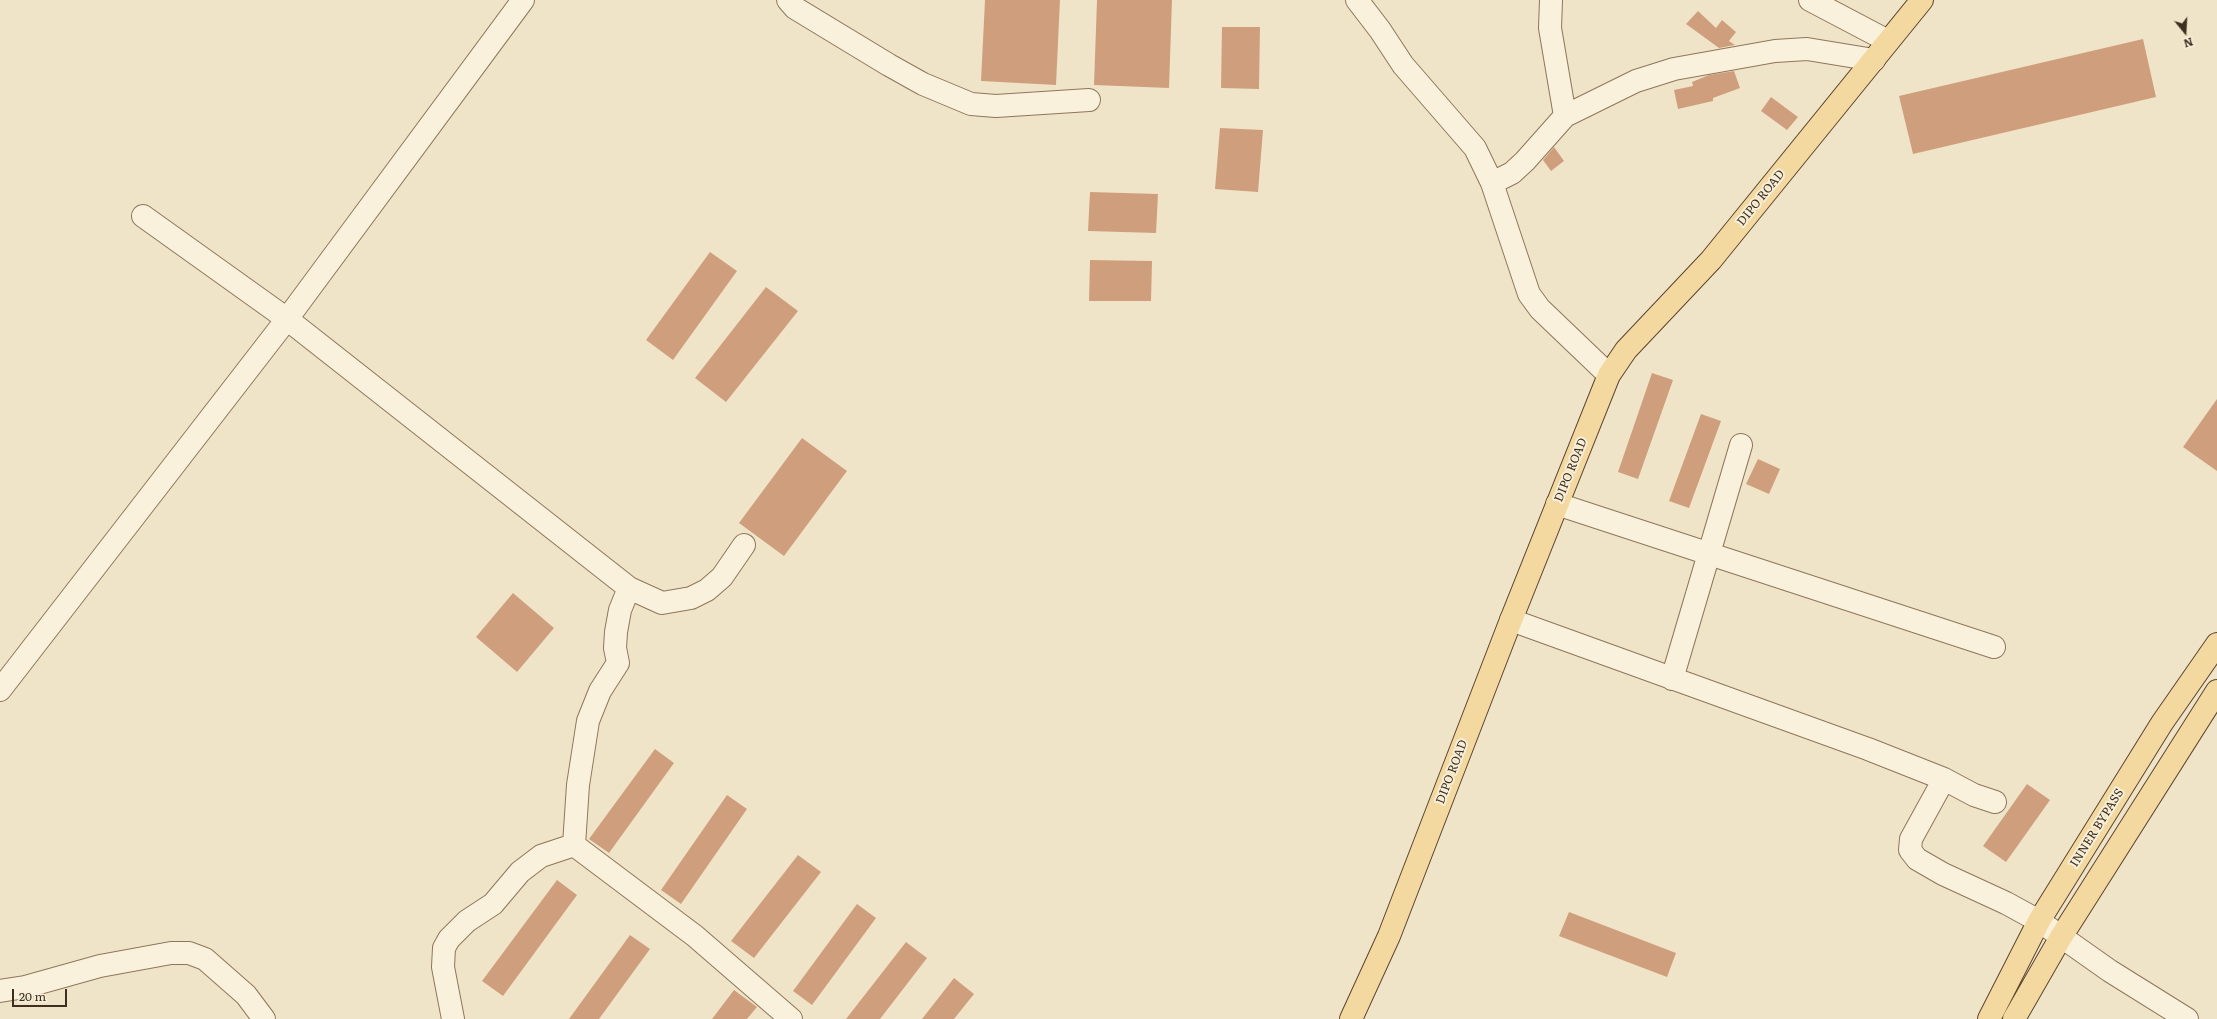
<!DOCTYPE html>
<style>
body{margin:0}
#map{position:relative;width:2217px;height:1019px;overflow:hidden;background:#f0e4c8;font-family:Literata,serif}
canvas{display:block}
.north{position:absolute;left:2165px;top:12px;width:40px;height:40px;-webkit-text-stroke:3px #f7eed8;paint-order:stroke;rotate:162deg;font-size:11px;font-weight:700;line-height:16px;text-align:center;color:#3d2e20}
.north::after{content:'';display:block;margin:auto;width:14px;height:18px;background:#3d2e20;clip-path:polygon(50% 0,100% 100%,50% 72%,0 100%)}
.scale{position:absolute;left:12px;top:989px;width:55px;height:18px;box-sizing:border-box;border:2px solid #3d2e20;border-top:0;padding-left:5px;font-size:12px;line-height:14px;white-space:nowrap;color:#3d2e20;-webkit-text-stroke:3px #f7eed8;paint-order:stroke}
</style>
<div id="map">
<canvas width="2217" height="1019"></canvas>
<div class="north">N</div>
<div class="scale">20 m</div>
</div>
<script>
const ctx = document.querySelector('canvas').getContext('2d');
ctx.lineJoin = 'round';
function fillPath(path, color) {
  ctx.fillStyle = color;
  ctx.fill(path, 'evenodd');
}
function toPath(rows) {
  const path = new Path2D();
  for (const r of rows) {
    path.moveTo(r[0], r[1]);
    for (let i = 2; i < r.length; i += 2) path.lineTo(r[i], r[i + 1]);
  }
  return path;
}
function trace(path, color, width, dash) {
  ctx.strokeStyle = color;
  ctx.lineWidth = width;
  ctx.lineCap = dash ? 'butt' : 'round';
  ctx.setLineDash(dash || []);
  ctx.stroke(path);
}
function drawText(font, color, halo, rows, align = 'center') {
  ctx.font = font + ' Literata,serif';
  ctx.lineWidth = 4;
  ctx.setLineDash([]);
  ctx.textBaseline = 'middle';
  ctx.strokeStyle = halo;
  ctx.fillStyle = color;
  for (const [text, x, y, turn = 0] of rows) {
    ctx.save();
    ctx.translate(x, y);
    ctx.rotate((+turn || 0) * Math.PI / 180);
    ctx.textAlign = isNaN(turn) ? turn : align;
    if (halo) ctx.strokeText(text, 0, 0);
    ctx.fillText(text, 0, 0);
    ctx.restore();
  }
}
fillPath(toPath([
 [985,0,1060,0,1056,85,981,81],
 [1097,0,1172,0,1169,88,1094,85],
 [1698,11,1716,28,1722,20,1736,32,1729,41,1735,45,1719,48,1686,24],
 [1222,27,1260,27,1259,89,1221,88],
 [2143,39,2156,97,1913,154,1899,96],
 [1734,71,1740,88,1713,98,1713,101,1678,109,1674,90,1693,86,1692,82,1709,75],
 [1771,97,1798,117,1787,130,1761,111],
 [1220,128,1263,130,1258,192,1215,189],
 [1554,147,1564,161,1551,171,1543,160],
 [1090,192,1158,194,1156,233,1088,231],
 [710,252,737,271,673,360,646,340],
 [1090,260,1152,261,1151,301,1089,301],
 [766,287,798,311,726,402,695,378],
 [1652,373,1673,380,1638,479,1618,472],
 [2217,399,2217,471,2183,447],
 [1701,414,1721,421,1689,508,1669,501],
 [802,438,847,471,784,556,739,523],
 [1758,459,1780,469,1769,494,1746,484],
 [513,593,554,628,517,672,476,637],
 [655,749,674,763,609,853,589,839],
 [2027,784,2050,800,2006,862,1983,846],
 [727,795,747,809,681,904,661,890],
 [798,855,821,872,754,958,731,941],
 [557,880,577,895,503,996,482,981],
 [857,904,876,918,812,1005,793,991],
 [1569,912,1676,953,1667,977,1559,936],
 [630,935,650,949,599,1019,569,1019],
 [906,942,927,958,880,1019,846,1019],
 [954,978,974,994,954,1019,922,1019],
 [734,990,757,1007,747,1019,712,1019]
]), '#cf9f7d');
const minor = toPath([
 [788,0,795,8,889,65,923,84,971,104,996,106,1089,100],
 [1357,0,1380,30,1403,65,1475,148,1492,183,1529,294,1540,309,1609,375],
 [1551,0,1550,28,1565,116],
 [1810,0,1888,41],
 [1492,183,1512,173,1525,161,1565,116,1636,81,1674,69,1775,51,1807,49,1874,60],
 [143,216,287,319,629,588,662,603,691,598,707,590,722,577,744,545],
 [1557,504,1994,647],
 [1511,620,1868,749,1944,779,1974,795,1995,802],
 [1672,679,1741,445],
 [0,690,287,319,523,0],
 [1944,779,1911,839,1910,850,1917,859,1943,874,2006,903,2039,921,2110,971,2187,1019],
 [574,845,578,785,588,721,600,691,618,663,615,648,616,632,620,610,629,588],
 [0,991,25,987,100,966,171,953,189,953,205,959,246,995,264,1019],
 [453,1019,443,967,444,948,449,939,467,921,493,904,520,872,541,856,574,845,695,936,791,1019]
]);
const major = toPath([
 [1351,1019,1389,936,1511,620,1609,375,1626,350,1711,260,1922,0],
 [1989,1019,2039,921,2162,723,2217,644],
 [2014,1019,2061,937,2217,691]
]);
trace(minor, '#8d765c', 24);
trace(major, '#5b4430', 24);
trace(minor, '#faf1dc', 22);
trace(major, '#f3d9a0', 22);
drawText('12px', '#3d2e20', '#f7eed8', [
 ["DIPO ROAD",1761,198,-51],
 ["DIPO ROAD",1571,470,-68],
 ["DIPO ROAD",1452,772,-69],
 ["INNER BYPASS",2097,828,-58]
]);
</script>
